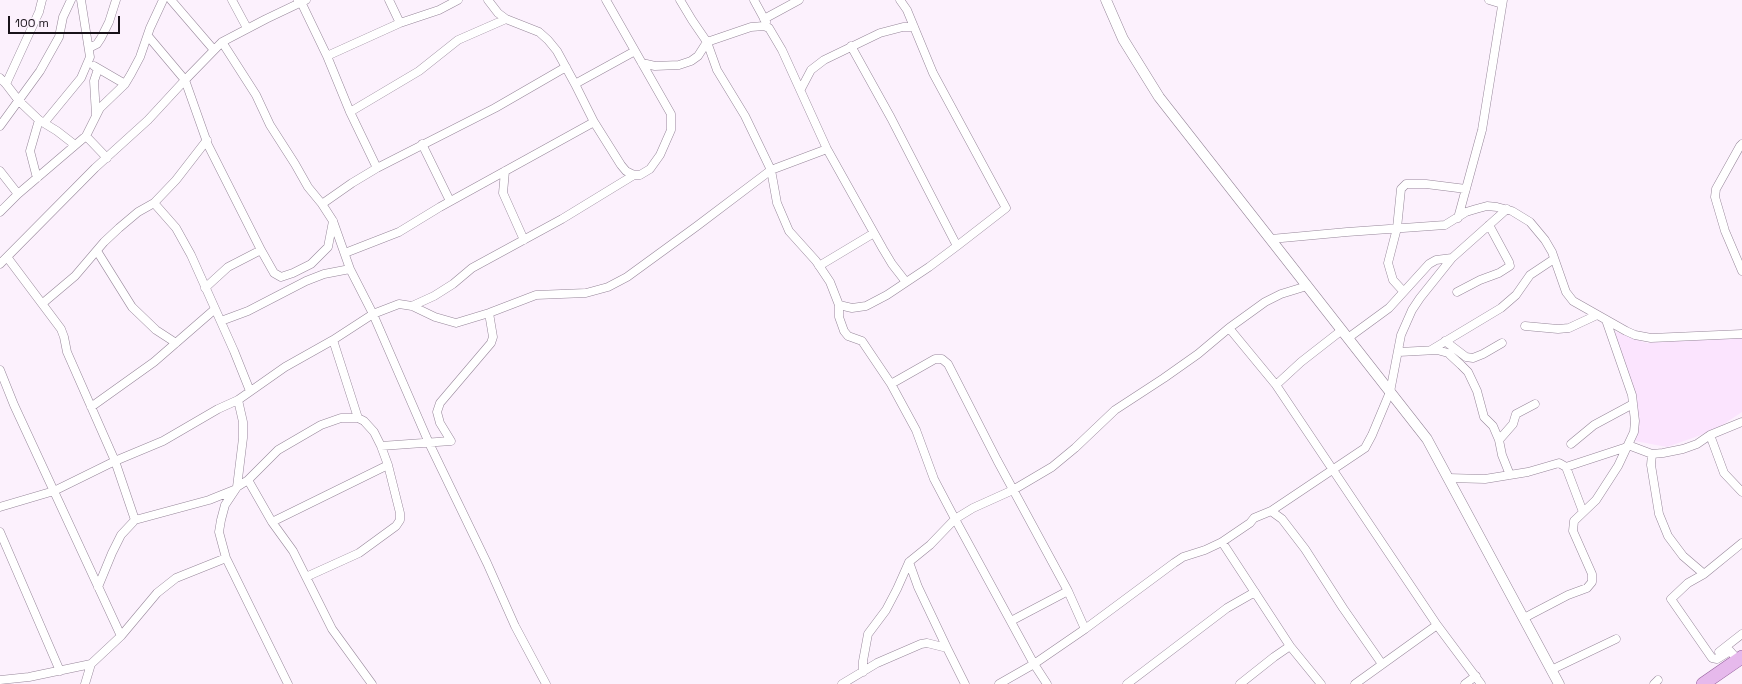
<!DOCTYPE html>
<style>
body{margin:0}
#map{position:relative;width:1742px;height:684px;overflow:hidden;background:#fcf1fd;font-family:"Space Grotesk",sans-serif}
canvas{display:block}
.scale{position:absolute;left:8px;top:16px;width:112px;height:18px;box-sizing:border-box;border:2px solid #181219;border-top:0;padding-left:5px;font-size:12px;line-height:14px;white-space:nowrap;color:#181219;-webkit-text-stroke:3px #fcf1fd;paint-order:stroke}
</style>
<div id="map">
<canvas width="1742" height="684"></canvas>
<div class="scale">100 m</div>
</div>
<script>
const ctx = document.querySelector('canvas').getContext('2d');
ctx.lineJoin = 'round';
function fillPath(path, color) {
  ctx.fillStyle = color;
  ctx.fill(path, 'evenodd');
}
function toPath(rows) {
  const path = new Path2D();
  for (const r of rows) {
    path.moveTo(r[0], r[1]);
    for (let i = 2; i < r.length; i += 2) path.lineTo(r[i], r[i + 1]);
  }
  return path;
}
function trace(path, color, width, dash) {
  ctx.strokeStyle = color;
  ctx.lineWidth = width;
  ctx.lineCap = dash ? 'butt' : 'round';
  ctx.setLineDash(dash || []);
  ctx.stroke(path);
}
fillPath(toPath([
 [1614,331,1646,343,1742,337,1742,412,1715,430,1667,447,1635,441,1637,400]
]), '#fbe4fe');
const minor = toPath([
 [171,0,214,50],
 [232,0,247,28],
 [298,0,301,2,327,56,350,112,377,168],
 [488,0,498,13,506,19,539,32,548,40,557,51,575,84,594,122,621,165,626,171,634,175,640,175,650,169,660,155,671,130,671,114,606,0],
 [680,0,692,20,707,42,717,70,745,116,771,170,777,203,789,231,816,261,830,282,839,305,839,317,844,331,848,336,862,341,891,384,916,430,934,479,955,519,1034,664,1047,684],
 [754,0,766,22],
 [1489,0,1502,4],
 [764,19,799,0],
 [400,23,439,10,458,0],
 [148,36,185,80,208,145,261,250],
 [222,42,256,95,270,125,295,164,308,187,322,204],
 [851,46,891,118,957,246,1006,208,933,73,907,10,900,0],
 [89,48,97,44,101,38,109,22,116,0],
 [327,56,400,23,389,0],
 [642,63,655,66,679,65,691,61,698,56,707,42,751,27,764,26,769,28,782,50,827,149,883,249,892,264,906,282],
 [94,66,125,84],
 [0,78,6,84,19,101,39,120,57,131,75,145],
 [6,84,39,12,42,0],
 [575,84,635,51],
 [801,89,811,70,824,60,880,33,903,27,914,27],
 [350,112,419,71,458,40,506,19],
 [96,115,94,81,98,69],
 [44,123,81,78,90,57,81,0],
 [0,126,40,71,59,37,63,17,71,0],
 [86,136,107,158],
 [422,144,450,201],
 [1742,144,1740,146,1716,189,1715,197,1725,231,1742,271],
 [0,171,18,194],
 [505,171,503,193,524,240],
 [37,178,30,151,39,120],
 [154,203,176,228,191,255,234,351,250,391],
 [0,212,18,194,86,136,100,108,125,84,131,74,140,57,150,28,163,0],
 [1458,218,1482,130,1503,0],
 [1271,239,1347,232,1445,225,1466,212,1476,209,1487,206,1497,207,1512,211,1530,222,1545,240,1552,252,1566,292,1573,301,1626,331,1635,335,1651,338,1742,334],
 [97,251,132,307,156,330,176,343],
 [345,253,399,232,440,207,594,122],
 [7,257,61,329,64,337,67,352,115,461,135,520],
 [0,264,95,168,148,120,185,80,222,42,266,19,306,0],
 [819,266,874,233],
 [205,288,228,267,261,250,274,273,281,277,293,273,311,264,328,247,333,221],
 [1403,291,1393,280,1388,263,1397,228,1401,189,1406,184,1426,184,1466,189],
 [1457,292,1480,280,1499,273,1510,266,1509,262,1489,225],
 [43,303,75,276,104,242,119,228,138,212,154,203,176,180,207,140],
 [839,305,852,308,866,306,887,295,929,267,957,246],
 [412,306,434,296,453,284,472,268,562,219,634,175],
 [221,321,248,311,306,281,324,274,350,269],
 [1525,326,1558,329,1569,328,1597,315],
 [1229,328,1276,385,1437,625],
 [1348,338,1389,308,1429,264,1436,260,1452,258,1507,209],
 [333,340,358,418],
 [1445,341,1466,357,1473,358,1483,354,1502,343],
 [1431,350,1501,308,1516,295,1530,275,1554,259],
 [1399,352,1437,350,1448,353,1461,365,1468,372,1477,391,1484,417,1493,426,1499,440,1502,455,1510,475],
 [0,370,14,405,121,636],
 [891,384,935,359,942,359,948,364,997,460,1068,591,1085,629],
 [1276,385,1301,362,1342,330],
 [91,407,154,362,215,309],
 [1710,435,1724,473,1742,492],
 [1499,440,1513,424,1516,414,1535,404],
 [1571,444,1594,425,1633,404],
 [1628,445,1652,454,1663,453,1683,449,1697,444,1710,435,1742,422],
 [1652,454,1651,465,1659,514,1668,536,1683,556,1704,574],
 [1566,467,1627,447],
 [1448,478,1485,479,1528,472,1559,463,1566,467,1583,512],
 [248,480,272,522,293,551,332,629,372,684],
 [237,487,243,438,243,422,238,400],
 [0,507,54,491,115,461,163,441,218,409,238,400,285,367,333,340,373,314,399,304,412,306,435,317,456,323,489,313,536,295,586,293,608,287,627,277,697,226,771,170,827,149],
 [1271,511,1282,519,1305,549,1343,608,1382,664],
 [272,522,388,465,381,446],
 [0,532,60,671],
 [1222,542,1290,646],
 [306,577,359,553,396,526,400,520,400,513,388,465],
 [98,587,112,553,121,535,135,520,209,500,234,490],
 [1524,618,1568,595,1587,588,1592,582,1592,574,1573,531,1574,521,1596,500,1618,466,1634,432,1635,421,1632,395,1606,320],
 [1011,621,1068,591],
 [947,648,918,587,909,562,930,545,955,519,973,508,1013,490,1052,467,1075,448,1115,410,1164,378,1198,354,1229,328,1265,302,1281,294,1307,286],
 [1719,652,1742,634],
 [1738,660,1730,651,1717,659,1712,658,1671,599,1688,583,1704,574,1742,543],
 [1551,670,1616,639],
 [863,672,863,661,868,634,886,610,897,589,909,562],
 [0,680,29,677,91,664],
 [85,684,91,664,121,636,157,593,176,578,226,558],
 [288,684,226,558,219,532,221,520,225,505,237,487,248,480,278,450,321,425,341,418,358,418,364,421,374,432,381,446,451,441,440,423,437,412,440,403,491,343,493,337,489,313],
 [546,684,515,626,487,563,429,443,373,314,350,269,333,221,322,204,352,183,377,168,495,108,566,67],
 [842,684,877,663,921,644,927,643,947,648,965,684],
 [999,684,1034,664,1085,629,1174,563,1183,557,1205,550,1222,542,1250,523,1254,518,1271,511,1365,448,1372,435,1390,392,1401,335,1412,310,1420,298,1452,258],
 [1127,684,1227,608,1255,592],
 [1240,684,1274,657,1290,646,1321,684],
 [1355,684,1437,625,1481,684],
 [1465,684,1476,676],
 [1654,684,1658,680]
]);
const tertiary = toPath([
 [1106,0,1123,39,1159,97,1427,439,1559,684]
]);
const primary = toPath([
 [1703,684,1742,657]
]);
trace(minor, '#968699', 9);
trace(tertiary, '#968699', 11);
trace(primary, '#93609a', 14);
trace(minor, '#fff', 8);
trace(tertiary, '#fff', 10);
trace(primary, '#e6b9ec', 13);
</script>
